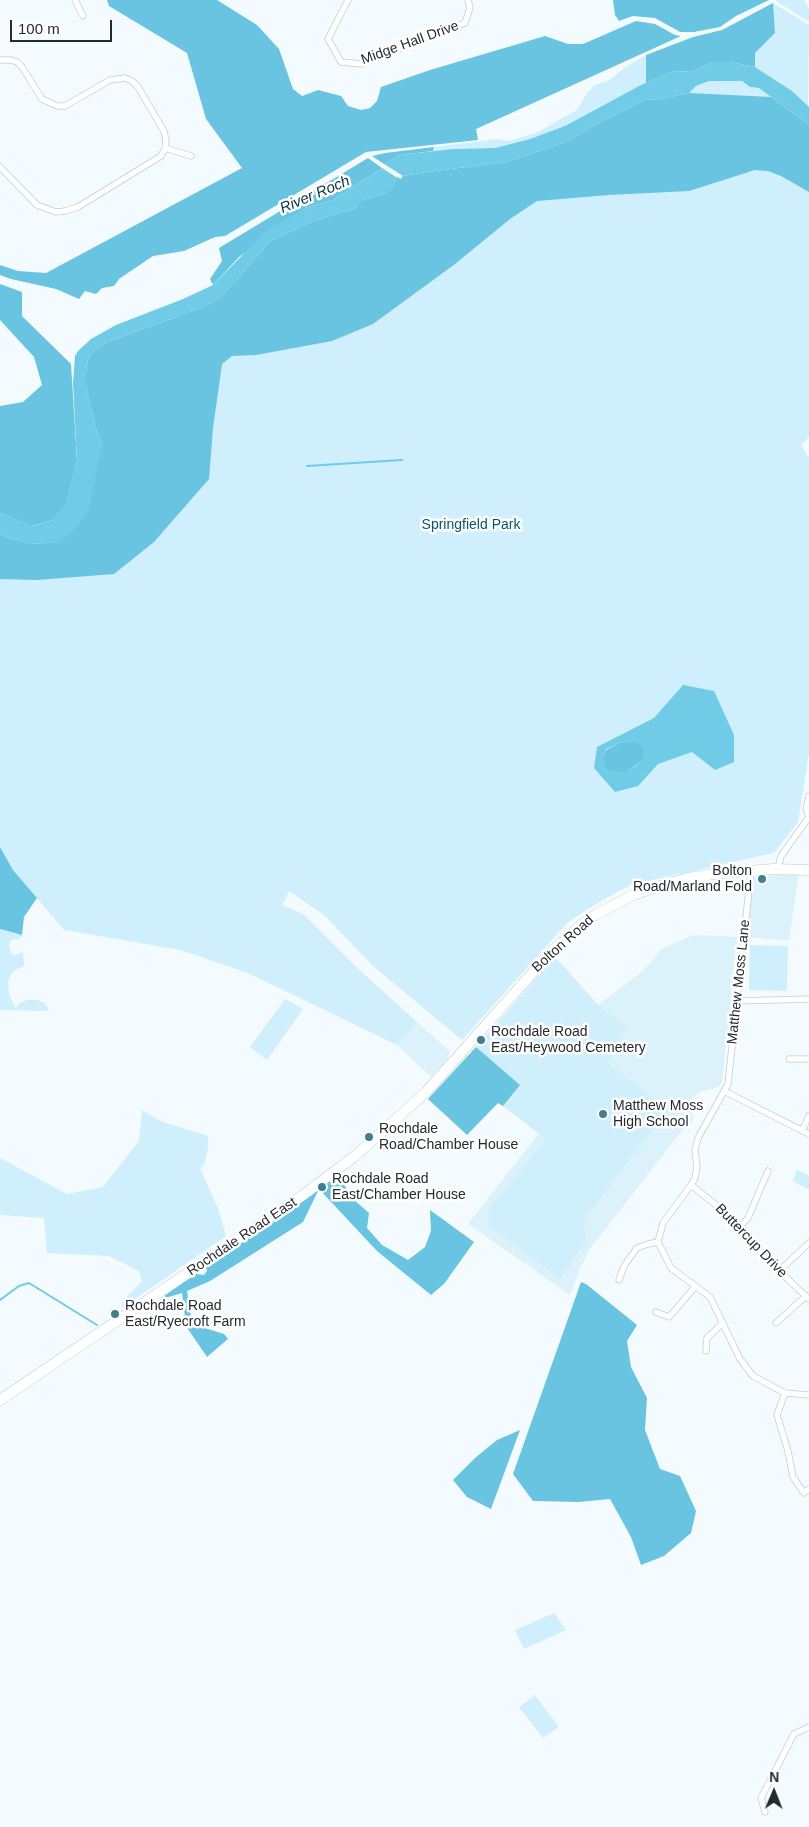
<!DOCTYPE html>
<style>
body{margin:0}
#map{position:relative;width:809px;height:1827px;overflow:hidden;background:#f3fbfe;font-family:Helvetica,sans-serif}
canvas{display:block}
.north{position:absolute;left:749px;top:1767px;width:50px;height:50px;-webkit-text-stroke:4px #fff;paint-order:stroke;rotate:1deg;font-size:14px;font-weight:700;line-height:20px;text-align:center;color:#252a2c}
.north::after{content:'';display:block;margin:auto;width:18px;height:22px;background:#252a2c;clip-path:polygon(50% 0,100% 100%,50% 72%,0 100%)}
.scale{position:absolute;left:10px;top:20px;width:102px;height:22px;box-sizing:border-box;border:2px solid #252a2c;border-top:0;padding-left:6px;font-size:15px;line-height:18px;white-space:nowrap;color:#252a2c;-webkit-text-stroke:4px #fff;paint-order:stroke}
</style>
<div id="map">
<canvas width="809" height="1827"></canvas>
<div class="north">N</div>
<div class="scale">100 m</div>
</div>
<script>
const ctx = document.querySelector('canvas').getContext('2d');
ctx.lineJoin = 'round';
function fillPath(path, color) {
  ctx.fillStyle = color;
  ctx.fill(path, 'evenodd');
}
function toPath(rows) {
  const path = new Path2D();
  for (const r of rows) {
    path.moveTo(r[0], r[1]);
    for (let i = 2; i < r.length; i += 2) path.lineTo(r[i], r[i + 1]);
  }
  return path;
}
function trace(path, color, width, dash) {
  ctx.strokeStyle = color;
  ctx.lineWidth = width;
  ctx.lineCap = dash ? 'butt' : 'round';
  ctx.setLineDash(dash || []);
  ctx.stroke(path);
}
function drawText(font, color, halo, rows, align = 'center') {
  ctx.font = font + ' Helvetica,sans-serif';
  ctx.lineWidth = 5;
  ctx.setLineDash([]);
  ctx.textBaseline = 'middle';
  ctx.strokeStyle = halo;
  ctx.fillStyle = color;
  for (const [text, x, y, turn = 0] of rows) {
    ctx.save();
    ctx.translate(x, y);
    ctx.rotate((+turn || 0) * Math.PI / 180);
    ctx.textAlign = isNaN(turn) ? turn : align;
    if (halo) ctx.strokeText(text, 0, 0);
    ctx.fillText(text, 0, 0);
    ctx.restore();
  }
}
fillPath(toPath([
 [799,873,789,941,746,937,754,877],
 [693,935,737,937,722,1083,715,1088,700,1092,691,1100,693,1121,680,1133,590,1249,579,1271,570,1295,468,1224,539,1133,503,1106,520,1085,476,1047,555,957,598,1005,645,969,661,949],
 [417,1022,450,1051,447,1060,431,1077,397,1045]
]), '#dbf2fa');
fillPath(toPath([
 [777,0,804,0,809,8,809,22,776,1],
 [773,3,809,25,808,107,792,91,755,67,755,53,775,33],
 [646,55,646,83,565,126,530,139,495,148,453,149,433,151,434,147,497,139,509,141,536,133,577,110,588,92,594,86,611,79,627,66],
 [732,80,742,81,750,87,759,88,809,125,809,437,801,445,809,458,809,753,798,822,774,853,630,885,599,902,567,923,462,1040,373,966,324,915,289,891,282,905,303,914,354,965,417,1022,397,1045,248,973,181,950,64,930,13,870,0,847,0,535,28,543,170,320,393,187,396,177,507,162,568,141,593,126,645,100,661,99,689,93,696,86,709,81],
 [0,929,22,935,20,939,11,940,9,944,10,951,14,956,23,952,24,966,13,971,8,981,9,994,16,1009,18,1004,27,1000,37,1000,45,1003,49,1011,0,1010],
 [750,945,788,946,787,991,749,990],
 [555,957,598,1005,626,1028,607,1063,668,1110,584,1219,585,1242,560,1279,492,1227,487,1216,490,1208,546,1139,503,1106,520,1085,476,1047],
 [285,999,303,1009,267,1060,250,1047],
 [142,1110,160,1121,208,1136,208,1149,204,1164,200,1169,218,1208,226,1236,122,1308,122,1302,142,1281,139,1271,109,1256,47,1253,44,1218,0,1215,0,1158,67,1194,103,1187,139,1141],
 [797,1169,809,1176,809,1190,793,1181],
 [554,1613,566,1630,524,1649,515,1630],
 [535,1695,559,1727,543,1738,519,1707]
]), '#ceeffb');
fillPath(toPath([
 [107,0,217,0,257,25,279,49,293,89,302,96,318,90,341,96,348,106,361,110,370,108,377,101,381,87,430,70,545,36,568,44,583,44,636,21,655,24,675,35,681,36,476,129,478,140,366,152,225,236,215,237,184,251,153,256,119,279,114,286,102,288,96,294,85,291,79,299,56,289,11,279,0,275,0,265,18,271,46,273,242,168,206,119,187,53,109,6],
 [613,0,769,0,736,16,720,27,694,32,680,32,655,18,633,16,619,21,615,15],
 [773,3,775,33,755,53,755,67,730,62,712,62,692,72,674,71,646,83,646,55,693,37,722,30],
 [689,93,771,97,809,125,809,192,781,176,768,171,755,170,689,191,609,195,537,201,510,219,455,264,373,324,332,341,256,355,232,356,222,364,213,428,209,479,154,542,114,574,37,580,0,579,0,535,28,543,44,544,102,444,95,425,86,386,86,371,88,359,94,350,107,342,209,305,222,296,270,241,316,220,356,208,361,200,386,193,393,187,396,177,401,179,403,176,427,172,507,162,568,141,593,126,645,100,661,99],
 [434,147,433,151,400,155,384,164,372,156,385,153],
 [368,158,382,168,333,200,305,208,239,257,213,285,210,279,222,261,219,248],
 [0,284,22,292,22,316,71,364,77,461,66,505,53,520,32,526,0,513,0,406,23,402,42,385,34,357,0,320],
 [636,740,644,747,644,758,635,766,626,772,615,773,606,770,602,759,606,750,619,743],
 [0,847,13,870,37,898,24,917,22,935,0,929],
 [476,1047,520,1085,503,1106,498,1103,467,1135,428,1099],
 [336,1177,345,1186,353,1199,369,1213,367,1228,382,1245,408,1260,425,1247,431,1231,430,1210,474,1242,444,1284,431,1295,377,1251,319,1189,303,1222,210,1281,187,1291,192,1324,224,1334,228,1339,207,1357,186,1326,182,1293,165,1298,164,1296,196,1274,204,1275,207,1271,206,1267],
 [581,1282,586,1284,637,1325,627,1341,631,1367,647,1398,645,1430,660,1469,680,1476,696,1511,691,1533,664,1556,641,1565,631,1537,610,1499,579,1502,533,1501,513,1474],
 [520,1430,491,1509,467,1497,453,1480,475,1458,497,1440]
]), '#69c4e1');
fillPath(toPath([
 [712,62,730,62,755,67,792,91,809,107,809,125,759,88,750,87,742,81,709,81,696,86,689,93,661,99,645,100,593,126,568,141,507,162,427,172,403,176,384,164,400,155,453,149,495,148,530,139,565,126,641,85,674,71,692,72],
 [382,168,396,177,393,187,386,193,361,200,356,208,316,220,270,241,222,296,209,305,107,342,94,350,88,359,86,371,86,386,95,425,102,444,89,510,75,529,59,543,44,544,28,543,0,535,0,513,33,526,53,520,66,505,77,461,73,383,75,356,78,351,91,339,116,325,183,299,213,285,268,229,305,208,333,200],
 [683,685,714,691,734,735,734,762,715,770,692,752,658,764,638,786,615,792,594,768,597,747,654,718],
 [636,740,644,747,643,758,636,766,625,772,615,773,606,770,602,759,606,749,619,743]
]), '#70cbe7');
trace(toPath([
 [307,466,402,460],
 [0,1300,19,1286,29,1283,97,1325]
]), '#70cbe7', 2);
const minor = toPath([
 [75,0,83,16],
 [348,0,328,39,341,62,361,64,465,23,470,8,468,0],
 [0,60,11,60,17,62,22,67,42,99,57,106,65,106,110,80,125,78,132,81,138,87,164,131,166,141,165,148,161,156,78,207,65,211,56,212,37,205,0,167],
 [165,148,191,156],
 [778,869,781,856,809,817,806,809,809,796],
 [751,871,728,1084,698,1138,695,1150,697,1167,695,1178,691,1185,663,1223,658,1242,671,1268,710,1297,740,1359,753,1376,785,1393,809,1395],
 [738,1001,809,999],
 [789,1059,809,1059],
 [724,1091,809,1134],
 [802,1131,809,1116],
 [691,1185,721,1209,779,1271,809,1299],
 [738,1229,748,1218,768,1171],
 [779,1271,809,1243],
 [619,1280,624,1266,637,1248,648,1244,658,1242],
 [656,1312,669,1317,695,1287],
 [776,1323,806,1296],
 [706,1351,707,1338,723,1323],
 [785,1393,777,1415,788,1451,793,1477,804,1493,809,1489],
 [765,1812,761,1798,794,1734,809,1727]
]);
const trunk = toPath([
 [0,1400,303,1195,355,1156,426,1092,553,950,580,926,595,915,633,895,656,887,688,878,714,874,773,869,809,870]
]);
trace(minor, '#c0ced2', 7);
trace(trunk, '#c0ced2', 11);
trace(minor, '#fff', 5.5);
trace(trunk, '#fff', 10);
for (const [x, y, r, color] of [
 [762,879,5,"#3f7f93"],
 [481,1040,5,"#3f7f93"],
 [603,1114,5,"#3f7f93"],
 [369,1137,5,"#3f7f93"],
 [322,1187,5,"#3f7f93"],
 [115,1314,5,"#3f7f93"]
]) {
  const dot = new Path2D();
  dot.arc(x, y, r, 0, 2 * Math.PI);
  ctx.fillStyle = color;
  ctx.fill(dot);
  trace(dot, '#fff', 2);
}
drawText('14px', '#252a2c', '#fff', [
 ["Midge Hall Drive",410,43,-20],
 ["Bolton Road",563,944,-42],
 ["Matthew Moss Lane",739,982,-84],
 ["Rochdale Road East",242,1237,-34],
 ["Buttercup Drive",751,1241,46]
]);
drawText('14px', '#05576a', '#fff', [
 ["Springfield Park",471,525]
]);
drawText('14px', '#252a2c', '#fff', [
 ["Bolton",752,871,"right"],
 ["Road/Marland Fold",752,887,"right"],
 ["Rochdale Road",491,1032],
 ["East/Heywood Cemetery",491,1048],
 ["Matthew Moss",613,1106],
 ["High School",613,1122],
 ["Rochdale",379,1129],
 ["Road/Chamber House",379,1145],
 ["Rochdale Road",332,1179],
 ["East/Chamber House",332,1195],
 ["Rochdale Road",125,1306],
 ["East/Ryecroft Farm",125,1322]
], 'left');
drawText('italic 15px', '#06333f', '#fff', [
 ["River Roch",315,195,-23]
]);
</script>
